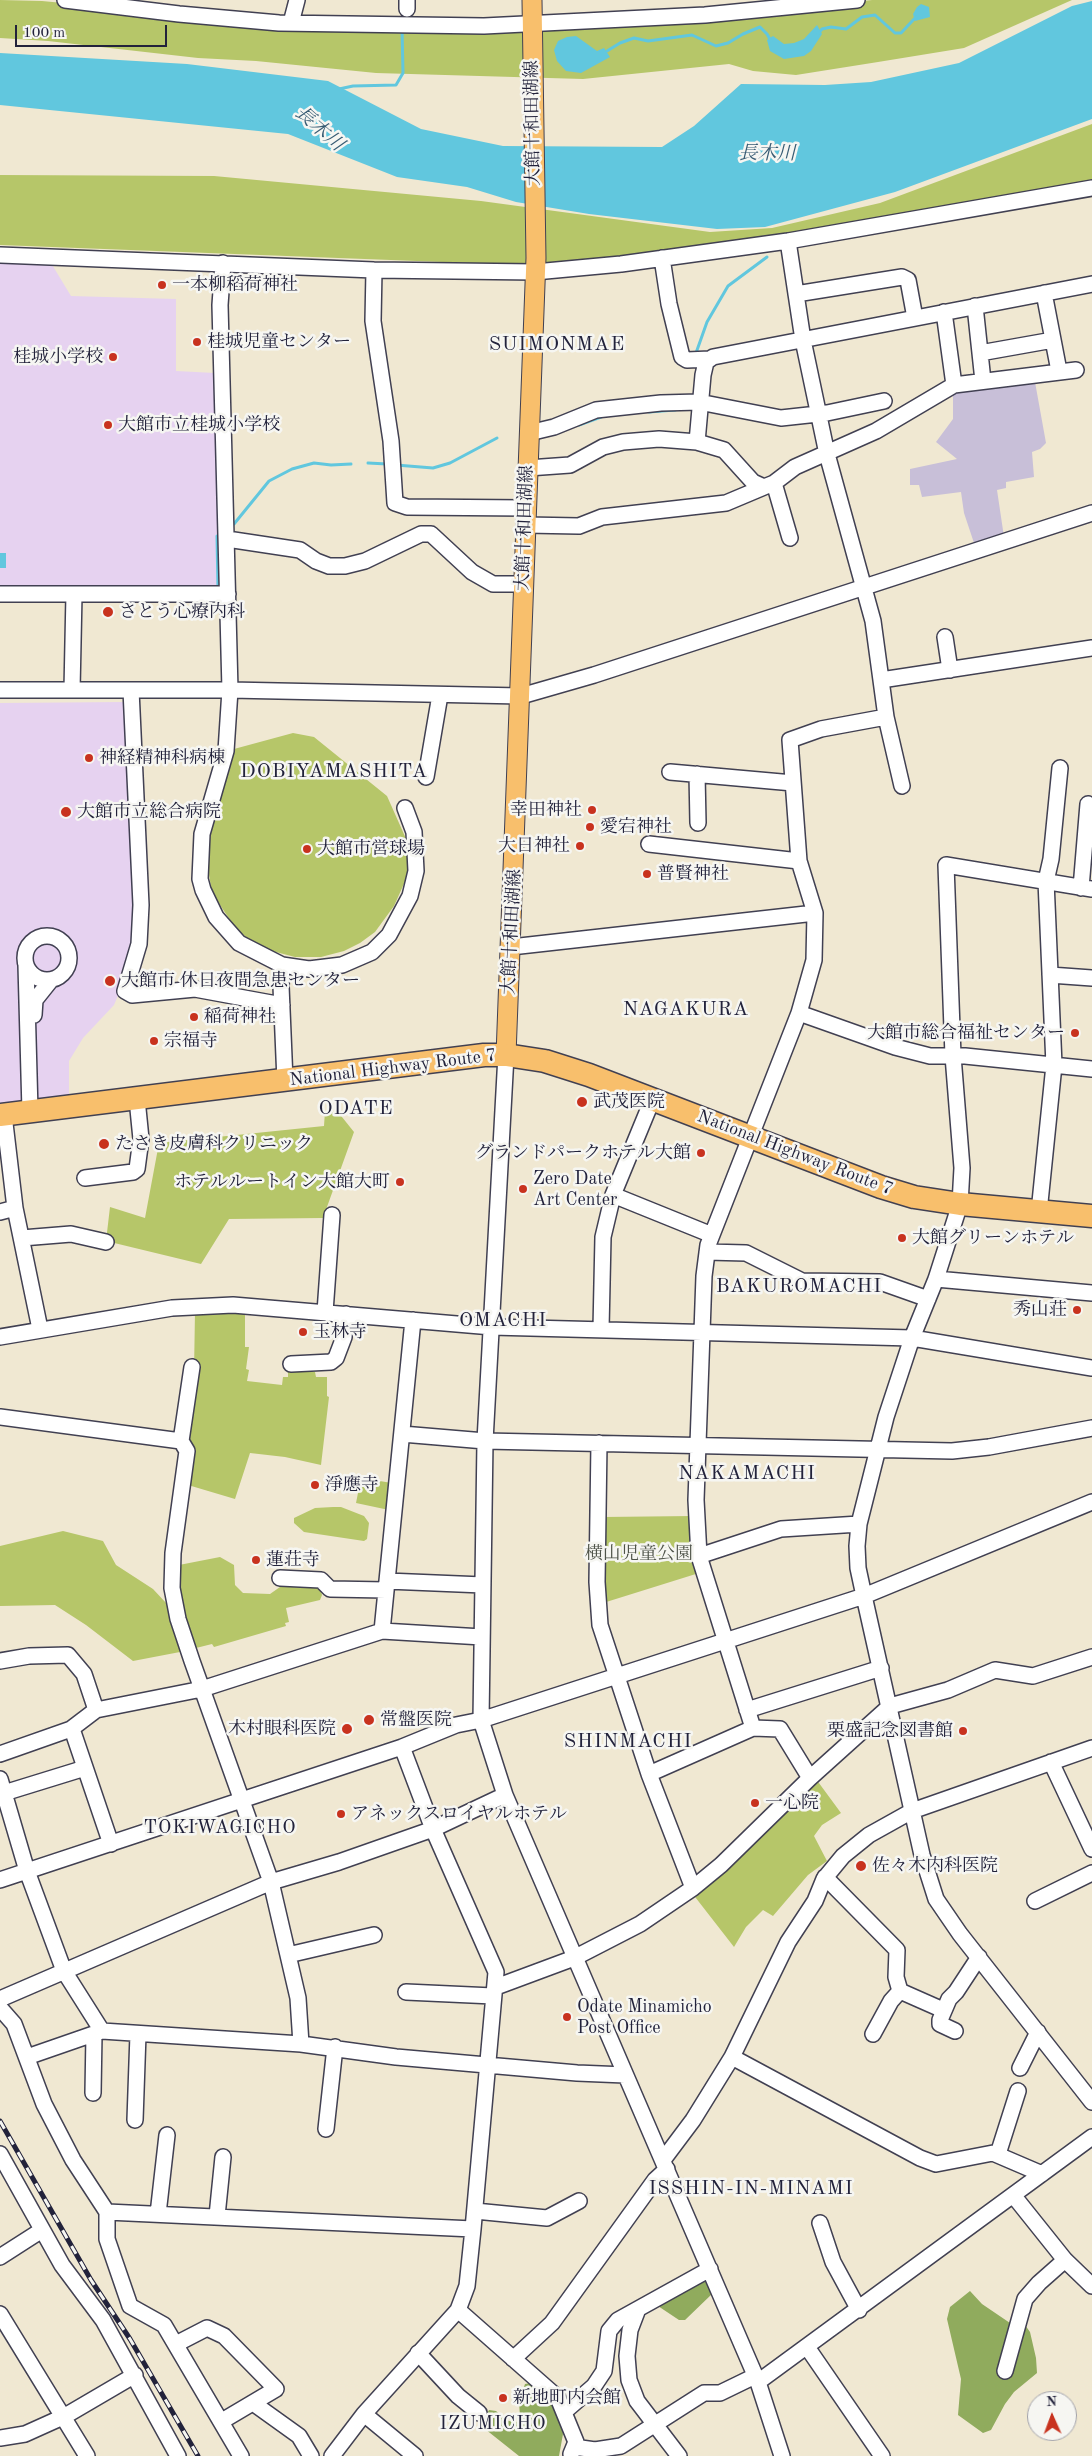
<!DOCTYPE html>
<meta charset="utf-8">
<style>
body{margin:0}
#map{position:relative;width:1092px;height:2456px;overflow:hidden;background:#f0e8d2;font-family:"Old Standard TT",serif}
canvas{display:block}
.north{position:absolute;left:1027px;top:2391px;width:50px;height:50px;box-sizing:border-box;background:#f6f6f2;border:1px solid #a1a1a9;border-radius:50%;rotate:358deg;font-size:14px;font-weight:700;line-height:20px;text-align:center;color:#22223b}
.north::after{content:'';display:block;margin:auto;width:18px;height:22px;background:#c8321e;clip-path:polygon(50% 0,100% 100%,50% 72%,0 100%)}
.scale{position:absolute;left:15px;top:25px;width:152px;height:22px;box-sizing:border-box;border:2px solid #22223b;border-top:0;padding-left:6px;font-size:15px;line-height:18px;white-space:nowrap;color:#22223b;-webkit-text-stroke:4px #f6f6f2;paint-order:stroke}
</style>
<div id="map">
<canvas width="1092" height="2456"></canvas>
<div class="north">N</div>
<div class="scale">100 m</div>
</div>
<script>
const ctx = document.querySelector('canvas').getContext('2d');
ctx.lineJoin = 'round';
function fillPath(path, color) {
  ctx.fillStyle = color;
  ctx.fill(path, 'evenodd');
}
function toPath(rows) {
  const path = new Path2D();
  for (const r of rows) {
    if (r.length === 3) {
      path.moveTo(r[0] + r[2], r[1]);
      path.arc(r[0], r[1], r[2], 0, 2 * Math.PI);
      continue;
    }
    path.moveTo(r[0], r[1]);
    for (let i = 2; i < r.length; i += 2) path.lineTo(r[i], r[i + 1]);
  }
  return path;
}
function trace(path, color, width, dash) {
  ctx.strokeStyle = color;
  ctx.lineWidth = width;
  ctx.lineCap = dash ? 'butt' : 'round';
  ctx.setLineDash(dash || []);
  ctx.stroke(path);
}
function drawText(font, color, halo, rows, align = 'center') {
  ctx.font = font + ' "Old Standard TT","Noto Serif JP",serif';
  ctx.lineWidth = 5;
  ctx.setLineDash([]);
  ctx.textBaseline = 'middle';
  ctx.strokeStyle = halo;
  ctx.fillStyle = color;
  for (const [text, x, y, turn = 0] of rows) {
    ctx.save();
    ctx.translate(x, y);
    ctx.rotate((+turn || 0) * Math.PI / 180);
    ctx.textAlign = isNaN(turn) ? turn : align;
    if (halo) ctx.strokeText(text, 0, 0);
    ctx.fillText(text, 0, 0);
    ctx.restore();
  }
}
fillPath(toPath([
 [0,262,51,263,71,296,176,299,176,371,215,373,222,590,0,591],
 [125,702,138,922,128,972,114,1005,83,1038,69,1061,69,1097,0,1106,0,703]
]), '#e6d2f0');
fillPath(toPath([
 [1035,382,1046,443,1040,449,1032,452,1034,477,1006,482,1006,488,997,490,1004,537,975,546,964,513,961,492,922,497,919,485,910,485,910,469,957,459,936,442,953,419,953,393]
]), '#c8bfd8');
fillPath(toPath([
 [0,0,42,1,315,27,838,4,872,0,1072,0,964,48,878,62,796,75,753,71,729,64,583,79,376,73,256,61,198,58,48,41,0,38],
 [1092,124,1092,182,788,239,547,266,0,245,0,175,214,176,481,201,710,232,772,228,880,203],
 [293,733,314,737,387,796,407,841,407,877,394,906,375,932,360,943,344,951,321,957,295,957,272,951,249,940,234,926,212,893,208,869,207,841,234,749],
 [325,1111,338,1112,354,1132,323,1218,229,1219,201,1264,106,1241,110,1207,145,1218,159,1143,324,1126],
 [245,1311,245,1347,249,1347,246,1369,249,1370,247,1381,282,1385,283,1377,288,1377,288,1371,315,1372,316,1377,327,1377,327,1396,329,1397,321,1465,285,1457,250,1453,235,1499,188,1485,193,1445,184,1443,194,1372,195,1312],
 [361,1478,392,1483,389,1510,356,1503],
 [333,1507,341,1507,364,1516,369,1523,367,1539,364,1541,304,1532,294,1523,294,1518,315,1508],
 [693,1516,699,1573,603,1603,603,1517],
 [63,1531,103,1541,116,1565,153,1589,167,1604,180,1652,133,1661,86,1625,55,1605,0,1606,0,1546],
 [220,1557,234,1565,235,1585,243,1593,270,1594,280,1587,284,1581,319,1583,322,1595,320,1600,286,1608,289,1622,285,1623,286,1626,214,1647,212,1644,196,1648,186,1624,178,1588,179,1565],
 [816,1779,841,1813,822,1825,814,1836,827,1861,808,1875,773,1916,763,1910,746,1927,734,1947,692,1893]
]), '#b6c669');
fillPath(toPath([
 [702,2279,706,2281,712,2294,685,2320,679,2320,658,2306,658,2302],
 [970,2291,982,2304,1010,2323,1025,2325,1030,2332,1036,2358,1037,2373,1014,2392,1005,2404,991,2430,983,2433,958,2415,961,2379,947,2319,950,2307],
 [531,2383,546,2394,562,2422,563,2434,559,2456,519,2456,485,2429,482,2422,489,2410,496,2411,506,2420,516,2423,520,2416,519,2402,525,2384]
]), '#90ab5d');
fillPath(toPath([
 [1092,1,1092,119,895,192,765,227,717,229,589,214,516,202,467,187,397,177,288,134,0,105,0,53,187,64,328,81,421,129,503,146,662,147,694,126,741,84,825,85,871,82,959,63,1072,6],
 [921,4,929,7,930,17,915,21,913,14,917,7],
 [817,25,822,34,811,51,804,56,784,59,770,51,767,40,773,36,784,44,794,43,804,39],
 [576,36,597,51,604,48,610,57,581,73,566,71,557,61,554,50,558,41,567,37],
 [0,553,6,553,6,568,0,568]
]), '#61c7de');
trace(toPath([
 [818,34,822,29,831,27,846,29,862,17,875,15,895,33,901,33,916,17],
 [607,51,620,43,634,38,648,41,692,35,716,46,728,43,743,34,760,27,767,34,771,41],
 [339,89,353,86,396,85,403,73,402,28],
 [696,353,707,322,728,286,767,257],
 [649,412,675,410],
 [579,425,601,417],
 [368,463,387,464],
 [396,465,433,468,450,463,497,438],
 [234,524,269,481,292,469,314,463,331,465,351,464],
 [217,536,218,589]
]), '#61c7de', 3);
const minor = toPath([
 [65,0,179,14,279,23,484,26,705,15,857,0],
 [407,9,407,0],
 [291,23,297,0],
 [788,241,803,340,827,454,873,621,886,717,902,786],
 [0,255,374,270,535,272,621,264,788,241,1092,188],
 [662,258,669,304,682,357,687,360,710,359],
 [223,263,220,305,230,690,226,751,202,834,200,879,203,890,216,917,239,943,282,965,281,986,285,1081],
 [374,270,373,321,391,441,395,503,407,507,526,508],
 [1044,293,1059,371],
 [796,294,902,277,908,280,915,318],
 [975,306,983,381],
 [980,353,1053,340],
 [954,385,1076,370],
 [529,433,554,427,596,410,661,403,699,402,781,418,827,413,884,401],
 [697,442,703,375,706,362,713,357,1092,284],
 [528,468,570,465,603,447,623,442,659,439,697,442,724,450,753,482,764,487,774,483,795,467,876,431,954,385,944,312],
 [774,483,790,538],
 [526,525,579,526,602,517,726,503,764,487],
 [227,539,300,550,316,561,329,566,345,566,365,561,421,534,431,534,472,572,493,584,523,584],
 [0,594,228,594],
 [945,637,950,670],
 [881,680,1092,648],
 [0,690,230,690,521,696,594,675,1092,513],
 [72,690,74,594],
 [131,690,141,905,139,944,125,991,132,995,195,989,282,1005],
 [670,772,793,783],
 [697,774,698,823],
 [426,777,440,695],
 [649,844,799,861],
 [1081,888,1088,804],
 [1092,889,946,865,953,1056,962,1168,960,1204,936,1279,912,1338,886,1417,859,1524,857,1546,858,1568,864,1596,922,1855,936,1899,960,1934,1092,2102],
 [47,958,22],
 [511,947,815,913],
 [26,965,30,1111],
 [282,965,309,969,342,965,372,952,389,935,410,896,416,871,414,832,405,808],
 [1050,975,1092,978],
 [799,1013,895,1047,930,1056,965,1056,1092,1069],
 [34,1015,35,1000,51,980],
 [506,1055,485,1441,481,1720,505,1795,758,2382,782,2456],
 [4,1115,15,1208,40,1329],
 [85,1178,133,1172,137,1169,141,1139,137,1099],
 [613,1195,712,1235],
 [0,1212,15,1208],
 [1039,1212,1054,1065,1046,881,1051,859,1060,768],
 [22,1238,71,1234,106,1242],
 [707,1252,746,1253,802,1281,880,1282,928,1299],
 [936,1279,1092,1293],
 [325,1312,332,1215],
 [601,1329,603,1237,613,1195,653,1098],
 [0,1337,172,1308,233,1305,492,1327,912,1338,1092,1368],
 [291,1364,331,1362,336,1358,344,1337,346,1314],
 [192,1367,181,1441,187,1451,173,1553,172,1588,178,1619,192,1661,271,1882,298,1998,301,2044],
 [0,1417,181,1441],
 [402,1434,485,1441,952,1451,989,1447,1092,1428],
 [599,1443,597,1582,600,1625,649,1774,693,1888],
 [699,1556,781,1529,859,1524],
 [280,1578,321,1580,330,1589,386,1590],
 [387,1581,483,1585],
 [382,1631,413,1320],
 [0,1661,29,1656,68,1655,84,1674,96,1710],
 [747,1710,881,1668],
 [753,1728,699,1556,696,1500,704,1276,708,1245,799,1013,814,960,815,913,799,861,790,740,821,729,886,717],
 [72,1729,111,1844],
 [0,1754,71,1729,96,1710,202,1689,382,1631,482,1637],
 [1051,1762,1092,1849],
 [649,1774,753,1728,780,1729,810,1778],
 [0,1779,27,1871,64,1971,102,2031],
 [4,1793,85,1768],
 [825,1877,897,1950,896,1977,900,1991,943,2010],
 [0,1880,402,1747,456,1725,481,1720,864,1596,1092,1502],
 [1035,1901,1092,1873],
 [288,1955,374,1935],
 [496,1987,574,1958,640,1924,693,1888,721,1865,810,1778,890,1706,948,1690,995,1670,1033,1676,1092,1657],
 [406,1992,493,1996],
 [0,1999,271,1882,339,1862,433,1829,505,1795],
 [0,2008,14,2024,44,2104,73,2160,107,2212,473,2229],
 [955,2031,940,2024,940,2020,949,1999,956,1992,979,1957],
 [873,2034,891,2001,900,1991],
 [27,2057,102,2031,301,2044,396,2057,577,2073,625,2075],
 [732,2057,920,2158,936,2164,993,2153,1042,2174],
 [1020,2068,1038,2032],
 [93,2093,94,2034],
 [135,2120,138,2034],
 [326,2129,335,2047],
 [0,2154,62,2265,103,2320,178,2456],
 [998,2154,1018,2091],
 [663,2160,693,2120,732,2057,788,1942,815,1901,824,1879,843,1856,869,1835,912,1811,1092,1748],
 [1013,2195,1065,2260,1092,2286],
 [475,2211,547,2218,579,2201],
 [107,2212,107,2239,130,2306,164,2325,241,2456],
 [158,2214,167,2135],
 [217,2216,223,2157],
 [820,2223,833,2262,859,2310],
 [0,2257,42,2230],
 [638,2309,630,2330,627,2356,629,2380,637,2401,679,2456],
 [458,2310,558,2398,576,2442,571,2454],
 [0,2314,87,2456],
 [176,2344,207,2328,224,2336,276,2389,222,2421],
 [807,2347,882,2456],
 [418,2353,458,2396,479,2413],
 [513,2359,552,2323,655,2180,667,2169],
 [1005,2371,1025,2299,1039,2283,1065,2260],
 [758,2382,1092,2137],
 [253,2403,299,2436,311,2456],
 [564,2412,594,2386,604,2371,609,2331,618,2320,710,2269],
 [364,2414,415,2456],
 [0,2438,25,2434,65,2416,135,2375],
 [574,2447,595,2450,621,2446,704,2393,720,2393,755,2376],
 [332,2456,364,2414,458,2310,467,2286,473,2229,496,1972,433,1829,402,1747]
]);
const major = toPath([
 [506,1055,536,258,532,0]
]);
const highway = toPath([
 [0,1115,484,1055,506,1055,545,1061,589,1075,881,1187,914,1197,960,1204,1092,1216]
]);
trace(minor, '#414052', 18);
trace(major, '#414052', 21);
trace(highway, '#414052', 25);
trace(minor, '#fff', 15);
trace(major, '#f8bf6c', 19);
trace(highway, '#f8bf6c', 22);
const rail = toPath([
 [0,2121,91,2280,130,2339,198,2456]
]);
trace(rail, '#22223b', 5);
trace(rail, '#f6f6f2', 3, [9]);
for (const [x, y, r, color] of [
 [162,285,5,"#c8321e"],
 [197,342,5,"#c8321e"],
 [113,357,5,"#c8321e"],
 [108,425,5,"#c8321e"],
 [108,612,6,"#c8321e"],
 [89,758,5,"#c8321e"],
 [592,810,5,"#c8321e"],
 [66,812,6,"#c8321e"],
 [590,827,5,"#c8321e"],
 [580,846,5,"#c8321e"],
 [307,849,5,"#c8321e"],
 [647,874,5,"#c8321e"],
 [110,981,6,"#c8321e"],
 [194,1017,5,"#c8321e"],
 [1075,1033,5,"#c8321e"],
 [154,1041,5,"#c8321e"],
 [582,1102,6,"#c8321e"],
 [104,1144,6,"#c8321e"],
 [701,1153,5,"#c8321e"],
 [400,1182,5,"#c8321e"],
 [523,1189,5,"#c8321e"],
 [902,1238,5,"#c8321e"],
 [1077,1310,5,"#c8321e"],
 [303,1332,5,"#c8321e"],
 [315,1485,5,"#c8321e"],
 [256,1560,5,"#c8321e"],
 [369,1720,6,"#c8321e"],
 [347,1729,6,"#c8321e"],
 [963,1731,5,"#c8321e"],
 [755,1803,5,"#c8321e"],
 [341,1814,5,"#c8321e"],
 [861,1866,6,"#c8321e"],
 [567,2017,5,"#c8321e"],
 [503,2398,5,"#c8321e"]
]) {
  const dot = new Path2D();
  dot.arc(x, y, r, 0, 2 * Math.PI);
  ctx.fillStyle = color;
  ctx.fill(dot);
  trace(dot, '#f6f6f2', 2);
}
drawText('18px', '#22223b', '#f6f6f2', [
 ["大館十和田湖線",533,123,-91],
 ["大館十和田湖線",525,528,-88],
 ["大館十和田湖線",512,932,-87],
 ["National Highway Route 7",393,1068,-7],
 ["National Highway Route 7",795,1153,21]
]);
drawText('18px', '#22223b', '#f6f6f2', [
 ["一本柳稻荷神社",172,285],
 ["桂城児童センター",207,342],
 ["桂城小学校",103,357,"right"],
 ["大館市立桂城小学校",118,425],
 ["さとう心療内科",119,612],
 ["神経精神科病棟",99,758],
 ["幸田神社",582,810,"right"],
 ["大館市立総合病院",77,812],
 ["愛宕神社",600,827],
 ["大日神社",570,846,"right"],
 ["大館市営球場",317,849],
 ["普賢神社",657,874],
 ["大館市 休日夜間急患センター",121,981],
 ["稲荷神社",204,1017],
 ["大館市総合福祉センター",1065,1033,"right"],
 ["宗福寺",164,1041],
 ["武茂医院",593,1102],
 ["たさき皮膚科クリニック",115,1144],
 ["グランドパークホテル大館",691,1153,"right"],
 ["Zero Date",533,1179],
 ["Art Center",533,1200],
 ["ホテルルートイン大館大町",390,1182,"right"],
 ["大館グリーンホテル",912,1238],
 ["秀山荘",1067,1310,"right"],
 ["玉林寺",313,1332],
 ["淨應寺",325,1485],
 ["蓮荘寺",266,1560],
 ["常盤医院",380,1720],
 ["木村眼科医院",336,1729,"right"],
 ["栗盛記念図書館",953,1731,"right"],
 ["一心院",765,1803],
 ["アネックスロイヤルホテル",351,1814],
 ["佐々木内科医院",872,1866],
 ["Odate Minamicho",577,2007],
 ["Post Office",577,2028],
 ["新地町内会館",513,2398]
], 'left');
drawText('18px', '#4e5349', '#f6f6f2', [
 ["横山児童公園",639,1554]
]);
drawText('italic 19px', '#385c74', '#f6f6f2', [
 ["長木川",319,129,41],
 ["長木川",767,154]
]);
ctx.letterSpacing = '1px';
drawText('19px', '#22223b', '#f6f6f2', [
 ["TOKIWAGICHO",220,1828],
 ["IZUMICHO",493,2424]
]);
ctx.letterSpacing = '0px';
ctx.letterSpacing = '1px';
drawText('20px', '#22223b', '#f6f6f2', [
 ["SUIMONMAE",557,345],
 ["DOBIYAMASHITA",334,772],
 ["NAGAKURA",686,1010],
 ["ODATE",356,1109],
 ["BAKUROMACHI",799,1287],
 ["OMACHI",503,1321],
 ["NAKAMACHI",747,1474],
 ["SHINMACHI",628,1742],
 ["ISSHIN-IN-MINAMI",751,2189]
]);
ctx.letterSpacing = '0px';
</script>
